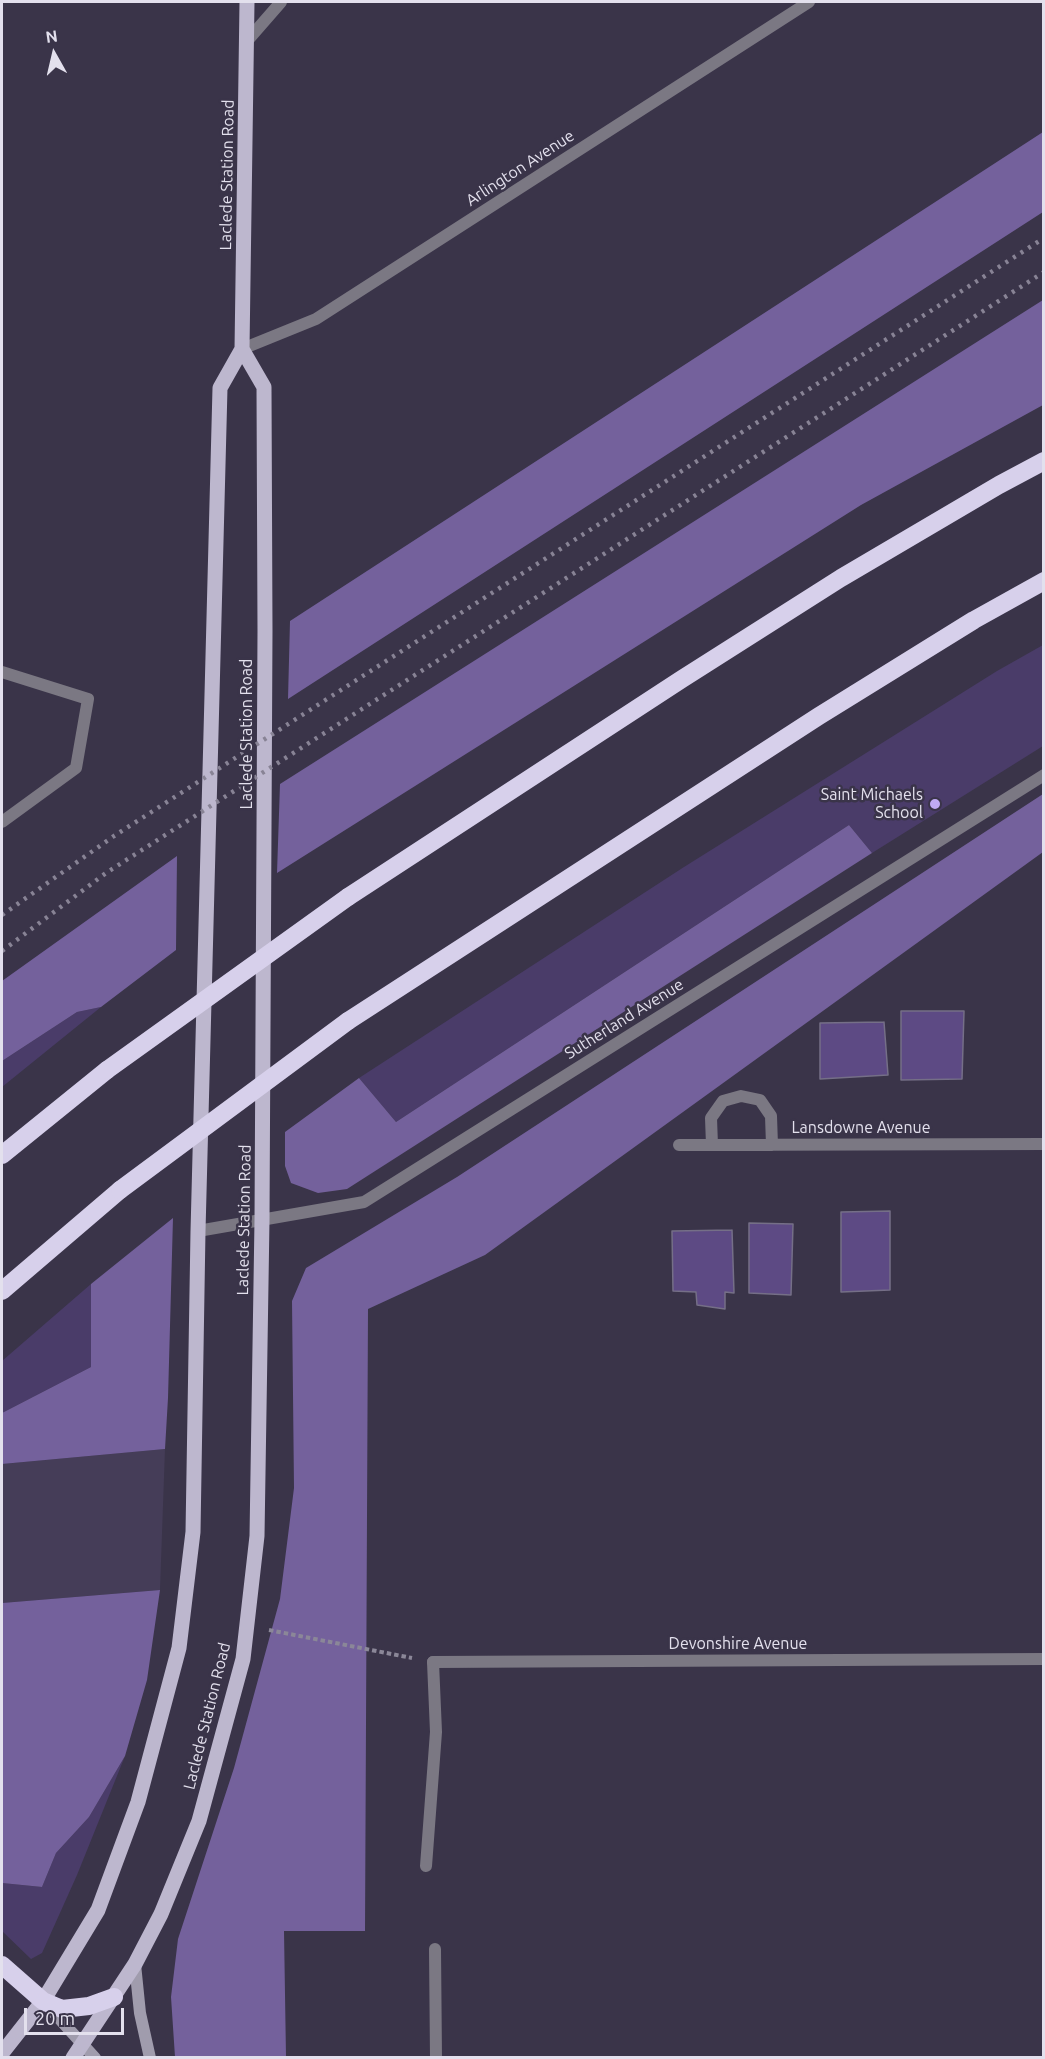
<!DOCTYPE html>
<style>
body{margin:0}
#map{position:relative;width:1045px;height:2059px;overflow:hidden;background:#3a3449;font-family:Ubuntu,sans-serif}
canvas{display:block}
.frame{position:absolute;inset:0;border:3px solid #e3e0ed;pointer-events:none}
.north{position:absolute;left:24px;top:24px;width:60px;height:60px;-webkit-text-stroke:4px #3a3449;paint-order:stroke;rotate:352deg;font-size:16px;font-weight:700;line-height:24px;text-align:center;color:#e3e0ed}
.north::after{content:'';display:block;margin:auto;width:21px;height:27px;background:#e3e0ed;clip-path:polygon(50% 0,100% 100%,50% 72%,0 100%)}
.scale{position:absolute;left:24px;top:2008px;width:100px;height:27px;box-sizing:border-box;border:3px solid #e3e0ed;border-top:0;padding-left:8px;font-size:18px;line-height:21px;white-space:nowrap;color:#e3e0ed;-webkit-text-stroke:4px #3a3449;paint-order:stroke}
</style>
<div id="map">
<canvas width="1045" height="2059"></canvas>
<div class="frame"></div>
<div class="north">N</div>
<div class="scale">20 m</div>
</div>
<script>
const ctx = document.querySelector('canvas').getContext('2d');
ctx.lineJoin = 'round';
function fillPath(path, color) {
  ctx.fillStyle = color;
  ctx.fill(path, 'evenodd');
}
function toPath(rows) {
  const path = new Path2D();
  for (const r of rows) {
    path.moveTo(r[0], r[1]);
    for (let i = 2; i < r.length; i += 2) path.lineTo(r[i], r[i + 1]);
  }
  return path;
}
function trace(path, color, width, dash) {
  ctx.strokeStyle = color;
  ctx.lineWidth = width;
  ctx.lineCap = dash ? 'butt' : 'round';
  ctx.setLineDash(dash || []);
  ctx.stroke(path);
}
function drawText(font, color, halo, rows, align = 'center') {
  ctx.font = font + ' Ubuntu,sans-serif';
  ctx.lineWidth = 5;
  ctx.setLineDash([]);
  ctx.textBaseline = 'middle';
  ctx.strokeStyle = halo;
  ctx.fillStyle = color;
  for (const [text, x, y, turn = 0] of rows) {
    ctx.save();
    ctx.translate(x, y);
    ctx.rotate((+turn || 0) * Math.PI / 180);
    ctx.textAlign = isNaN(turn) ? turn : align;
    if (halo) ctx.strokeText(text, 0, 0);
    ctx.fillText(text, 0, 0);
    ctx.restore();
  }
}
fillPath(toPath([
 [165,1449,160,1590,2,1603,2,1464]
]), '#453d58');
fillPath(toPath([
 [1043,645,1043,746,872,853,849,825,396,1122,359,1078,684,867,997,671],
 [101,1007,2,1087,2,1061,77,1012],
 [91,1284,91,1367,2,1413,2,1361],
 [125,1756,77,1875,42,1953,31,1959,2,1931,2,1883,42,1887,56,1853,89,1817]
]), '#4a3c69');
fillPath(toPath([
 [1043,132,1043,212,288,699,290,621],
 [1043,300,1043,405,861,505,277,873,280,784],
 [1043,794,1043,852,485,1255,368,1309,365,1931,284,1931,286,2057,175,2057,171,1997,178,1939,234,1768,280,1599,294,1488,292,1301,306,1268,457,1177],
 [849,825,872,853,347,1189,318,1193,291,1183,285,1166,285,1132,359,1078,396,1122],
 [177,856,176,950,101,1007,77,1012,2,1061,2,981],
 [173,1218,168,1398,165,1449,2,1464,2,1413,91,1367,91,1284],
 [160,1590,147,1680,125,1756,89,1817,56,1853,42,1887,2,1883,2,1603]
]), '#74619c');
const building = toPath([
 [901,1011,964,1011,962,1079,901,1080,901,1011],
 [884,1022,888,1075,820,1079,820,1023,884,1022],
 [890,1211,890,1290,841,1292,841,1212,890,1211],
 [749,1223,793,1224,791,1295,749,1293,749,1223],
 [732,1230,734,1293,725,1292,725,1309,697,1305,696,1292,673,1291,672,1231,732,1230]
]);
fillPath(building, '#5d4a84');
trace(building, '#756f87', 1.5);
trace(toPath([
 [269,1630,412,1658]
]), '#8b8798', 4, [4.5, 3]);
trace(toPath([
 [2,672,88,699,76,768,2,822],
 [426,1866,436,1732,433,1662],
 [435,1949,436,2058]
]), '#7b7883', 12);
trace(toPath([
 [247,41,281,2],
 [242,349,316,319,809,2],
 [679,1145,1044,1144],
 [712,1145,711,1118,723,1101,741,1096,760,1100,771,1116,772,1145],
 [198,1231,364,1202,1044,775],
 [433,1662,1044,1659]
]), '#7b7883', 12);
trace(toPath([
 [135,1964,140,2013,150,2058],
 [47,2005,95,2058]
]), '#a09cad', 12);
trace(toPath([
 [2,2053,43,2001,98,1910,138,1802,179,1648,193,1532,198,1231,220,388,242,349,247,2],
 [73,2058,135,1964,161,1914,199,1821,243,1659,257,1536,262,1220,265,631,264,387,242,349]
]), '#bdb7ce', 15);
trace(toPath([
 [348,897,682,679,841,578,999,485,1044,461],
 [348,1021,819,716,974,620,1044,581],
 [2,1155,107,1070],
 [2,1291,120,1190],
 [2,1965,43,2001,62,2009,89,2006,114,1997]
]), '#d7d0eb', 18);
trace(toPath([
 [2,915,114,836,1044,238],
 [2,951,106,873,1044,272]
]), '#888395', 4.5, [3, 6]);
trace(toPath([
 [107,1070,348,897],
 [120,1190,348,1021]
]), '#d7d0eb', 18);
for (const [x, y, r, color] of [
 [935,804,6,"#bfa9f4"]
]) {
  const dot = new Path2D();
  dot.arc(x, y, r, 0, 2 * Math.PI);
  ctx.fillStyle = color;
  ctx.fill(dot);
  trace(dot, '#3a3449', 2);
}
drawText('16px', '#e3e0ed', '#3a3449', [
 ["Arlington Avenue",520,168,-33],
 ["Laclede Station Road",227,175,-89],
 ["Laclede Station Road",247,734,-90],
 ["Sutherland Avenue",624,1019,-32],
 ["Lansdowne Avenue",861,1128],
 ["Laclede Station Road",244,1220,-89],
 ["Devonshire Avenue",738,1644],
 ["Laclede Station Road",207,1716,-76]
]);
drawText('16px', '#e3e0ed', '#3a3449', [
 ["Saint Michaels",923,795],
 ["School",923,813]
], 'right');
</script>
